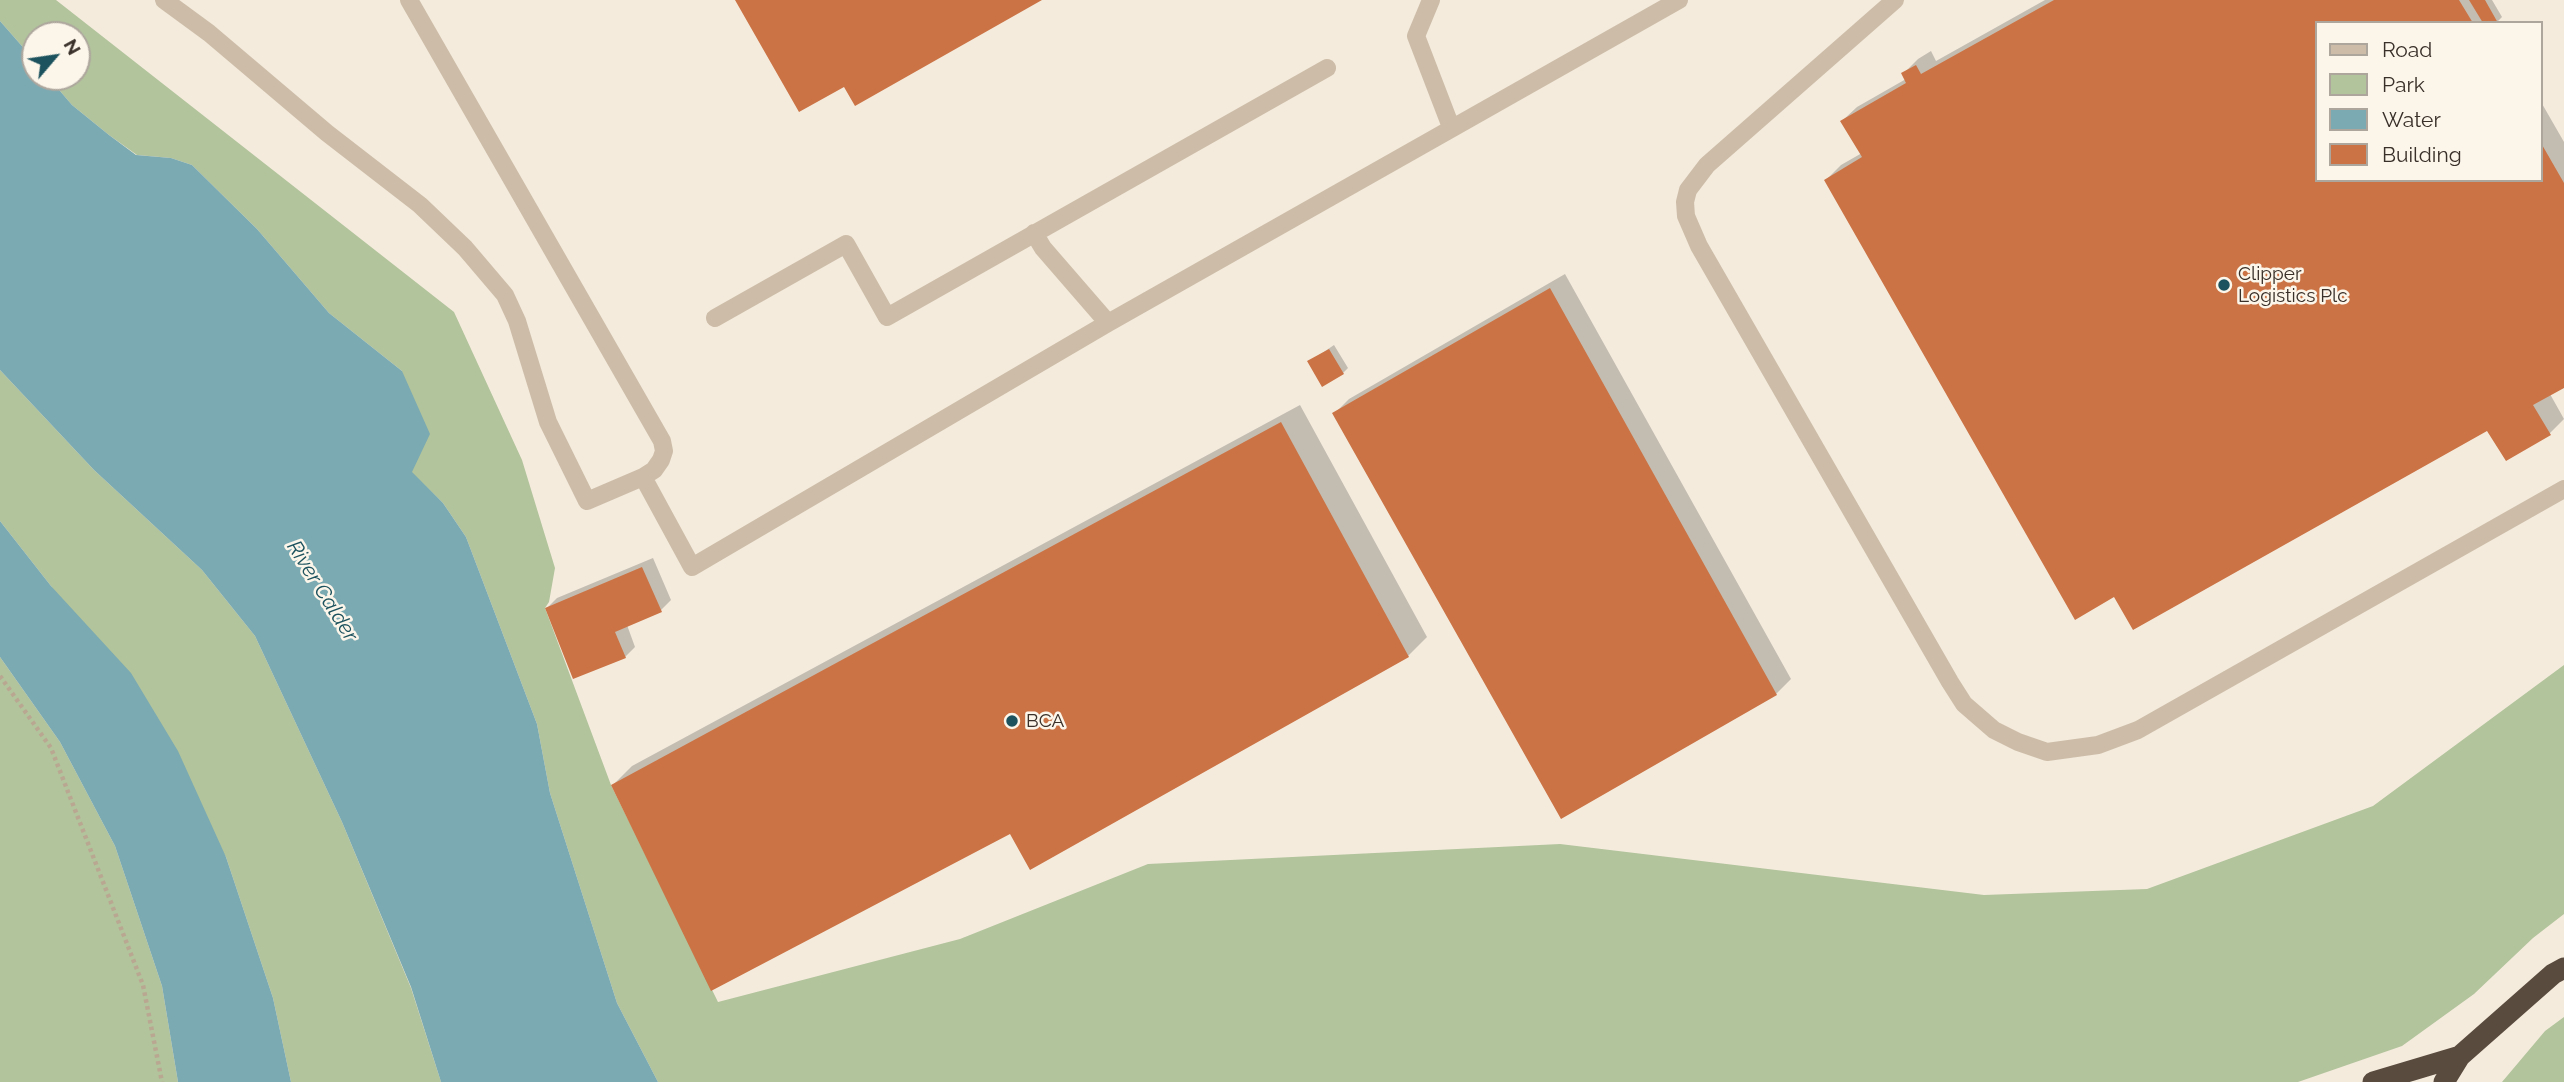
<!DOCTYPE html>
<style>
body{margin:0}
#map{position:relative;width:2564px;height:1082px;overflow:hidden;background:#f4ebdd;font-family:Raleway,sans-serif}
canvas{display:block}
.legend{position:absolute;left:2315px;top:21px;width:228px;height:161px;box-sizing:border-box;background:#fbf5ea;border:2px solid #ada69d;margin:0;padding:9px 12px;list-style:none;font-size:21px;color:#393029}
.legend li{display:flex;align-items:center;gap:14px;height:35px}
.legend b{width:35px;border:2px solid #ada69d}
.north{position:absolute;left:21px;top:21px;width:70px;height:70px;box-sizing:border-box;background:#fbf5ea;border:2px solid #ada69d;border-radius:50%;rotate:61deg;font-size:19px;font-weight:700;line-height:28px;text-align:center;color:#393029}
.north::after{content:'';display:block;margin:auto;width:24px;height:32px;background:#1c525d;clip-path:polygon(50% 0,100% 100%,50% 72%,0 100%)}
</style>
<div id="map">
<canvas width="2564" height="1082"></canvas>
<ul class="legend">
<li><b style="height:9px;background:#cdbda8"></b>Road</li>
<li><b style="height:19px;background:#b2c49c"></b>Park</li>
<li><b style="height:19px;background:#7baab2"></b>Water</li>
<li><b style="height:19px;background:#cb7344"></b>Building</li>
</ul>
<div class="north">N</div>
</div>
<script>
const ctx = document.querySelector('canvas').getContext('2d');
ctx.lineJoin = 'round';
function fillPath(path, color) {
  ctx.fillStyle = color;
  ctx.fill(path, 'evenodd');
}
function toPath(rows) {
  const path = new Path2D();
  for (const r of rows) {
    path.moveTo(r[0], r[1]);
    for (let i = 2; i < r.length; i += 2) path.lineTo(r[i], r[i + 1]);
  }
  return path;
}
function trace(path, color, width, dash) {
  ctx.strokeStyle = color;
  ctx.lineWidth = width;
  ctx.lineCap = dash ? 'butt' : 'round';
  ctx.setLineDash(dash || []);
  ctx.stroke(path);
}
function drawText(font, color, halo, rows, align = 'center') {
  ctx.font = font + ' Raleway,sans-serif';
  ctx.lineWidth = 5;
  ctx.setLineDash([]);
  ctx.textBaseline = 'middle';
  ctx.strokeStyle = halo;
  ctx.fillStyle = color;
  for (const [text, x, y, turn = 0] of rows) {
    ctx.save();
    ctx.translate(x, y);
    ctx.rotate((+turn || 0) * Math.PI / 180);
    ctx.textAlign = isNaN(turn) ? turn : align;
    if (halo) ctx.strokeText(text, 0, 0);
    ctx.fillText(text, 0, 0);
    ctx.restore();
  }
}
fillPath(toPath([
 [0,0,56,0,454,312,522,460,555,568,549,602,545,608,611,785,718,1002,960,939,1148,864,1560,844,1984,895,2147,889,2373,806,2564,665,2564,914,2533,938,2474,994,2402,1046,2298,1082,658,1082,617,1003,550,793,537,724,466,537,443,503,411,472,402,371,329,313,257,229,192,165,171,158,137,155,109,135,72,105,48,77,77,77,77,35,35,35,35,61,0,21],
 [0,370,94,470,202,570,255,636,342,822,411,988,441,1082,291,1082,273,998,226,857,51,586,0,521],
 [0,657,60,742,115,846,162,986,178,1082,0,1082],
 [2564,1017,2564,1082,2502,1082,2545,1031]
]), '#b2c49c');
fillPath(toPath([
 [0,21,35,61,35,77,48,77,72,105,109,135,136,155,171,158,192,165,257,229,329,313,402,371,430,434,412,472,443,503,466,537,537,724,550,793,617,1003,658,1082,441,1082,411,987,342,822,255,636,202,570,94,470,0,370],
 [0,521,51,586,131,673,178,751,226,857,273,998,291,1082,178,1082,162,986,115,846,60,742,0,657]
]), '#7baab2');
fillPath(toPath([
 [2045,0,2492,0,2502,17,2496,23,2317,23,2317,180,2541,180,2541,102,2564,142,2564,386,2550,394,2564,419,2549,434,2488,429,2115,595,1826,180,1841,165,1862,153,1842,121,1857,107,1906,79,1903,74,1918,59,1931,51,1936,61],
 [1565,274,1791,679,1776,694,1334,414,1349,399],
 [1334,345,1348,368,1343,373,1309,362],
 [1300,405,1427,637,1408,656,1011,831,613,785,632,766],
 [653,558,671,600,661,610,627,625,635,647,625,657,547,608,557,598]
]), '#0003');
fillPath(toPath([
 [735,0,1042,0,855,106,844,87,799,112],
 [2054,0,2459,0,2473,23,2317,23,2317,180,2541,180,2541,143,2564,183,2564,388,2533,405,2551,435,2506,461,2487,431,2133,630,2114,597,2075,620,1824,180,1862,157,1840,121,1906,83,1901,73,1916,65,1921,74],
 [2469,0,2485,0,2498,23,2483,23],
 [1550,288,1777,695,1561,819,1332,413],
 [1329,349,1344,374,1322,387,1307,361],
 [1281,422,1409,657,1030,870,1010,834,711,991,611,785],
 [642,567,662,612,615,632,626,658,573,679,545,608]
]), '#cb7344');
trace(toPath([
 [0,676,51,748,143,985,162,1082]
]), '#b9a792', 4.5, [3.5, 3.5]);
trace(toPath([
 [164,0,209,33,327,133,420,205,465,248,505,295,517,321,548,422,587,501,643,477],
 [409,0,662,441,664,451,661,460,654,470,643,477,692,567,1108,323,1679,0],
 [1431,0,1416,36,1451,127],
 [1895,0,1707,165,1688,190,1685,202,1686,216,1699,246,1950,682,1964,704,1994,730,2018,742,2047,752,2098,745,2138,730,2564,489],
 [1034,233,1043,248,1108,323],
 [715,318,846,244,887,317,1327,68]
]), '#cdbda8', 18);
trace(toPath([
 [2373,1082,2460,1056],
 [2444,1082,2460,1056,2553,974,2564,968]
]), '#5a4b3f', 21);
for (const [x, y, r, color] of [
 [2224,285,7,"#1c525d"],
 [1012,721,7,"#1c525d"]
]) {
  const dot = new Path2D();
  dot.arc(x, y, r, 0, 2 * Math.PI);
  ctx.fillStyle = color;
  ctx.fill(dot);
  trace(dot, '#fbf5ea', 2.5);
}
drawText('19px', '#393029', '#fbf5ea', [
 ["Clipper",2238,274],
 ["Logistics Plc",2238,296],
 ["BCA",1026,721]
], 'left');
drawText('italic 21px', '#1c525d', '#fbf5ea', [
 ["River Calder",322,591,58]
]);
</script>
